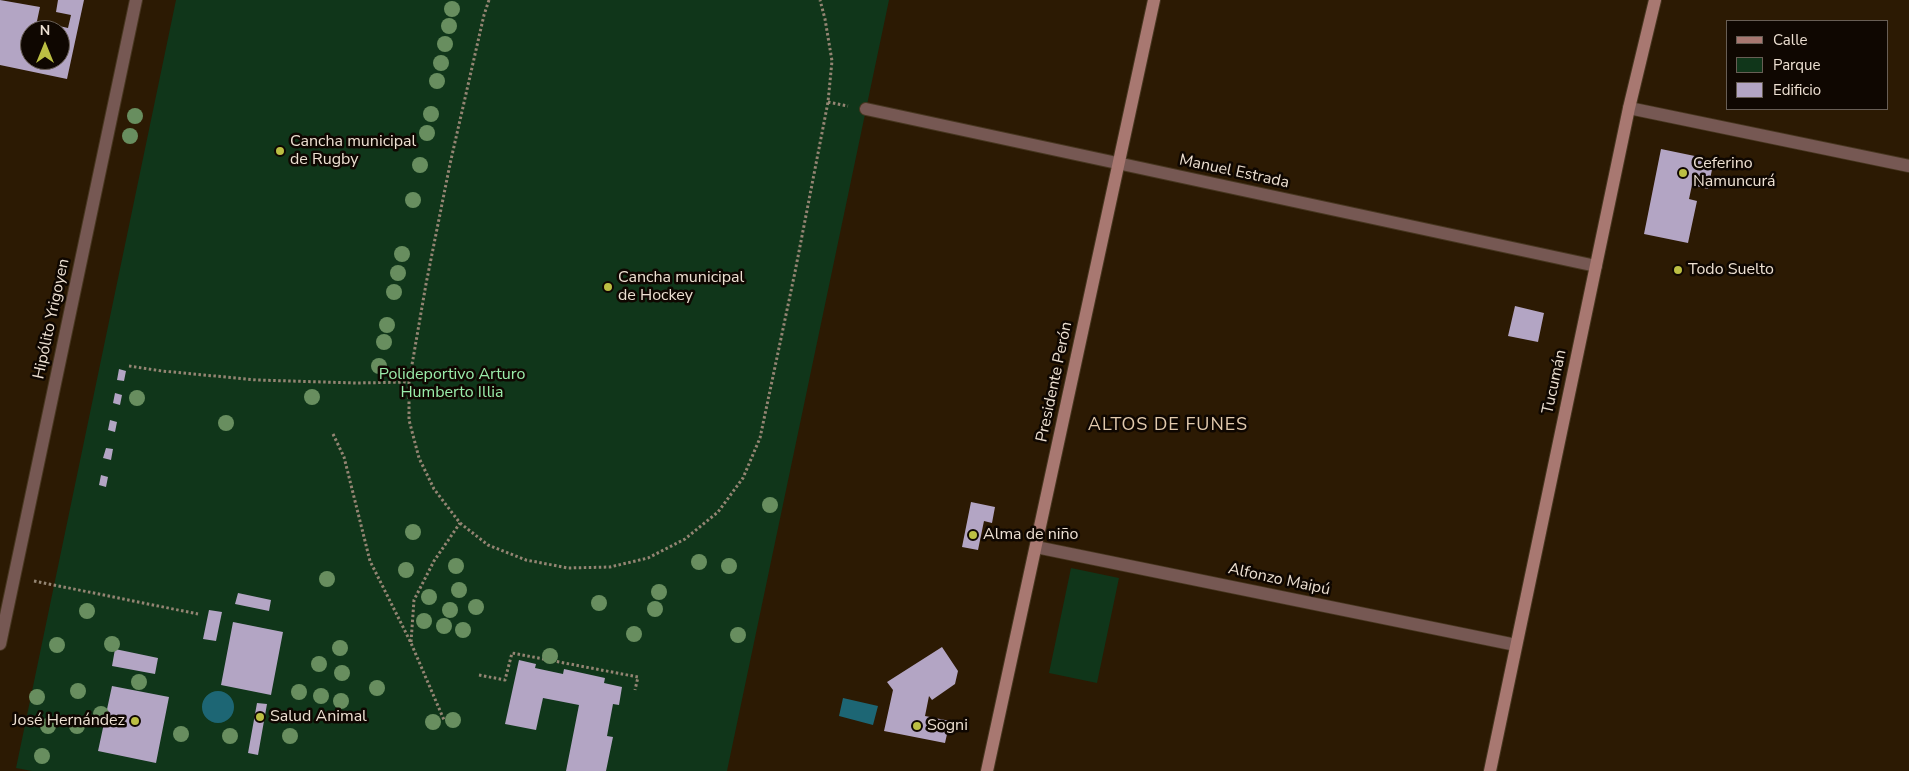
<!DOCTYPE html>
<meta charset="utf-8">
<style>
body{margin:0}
#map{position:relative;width:1909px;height:771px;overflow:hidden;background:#2c1a03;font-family:"Nunito Sans",sans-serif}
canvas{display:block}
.legend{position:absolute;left:1726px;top:20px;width:162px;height:90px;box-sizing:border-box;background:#0f0701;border:1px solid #685e55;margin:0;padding:6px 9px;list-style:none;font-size:15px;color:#ede0d2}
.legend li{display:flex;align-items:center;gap:10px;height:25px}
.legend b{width:25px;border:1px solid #685e55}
.north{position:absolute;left:20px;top:20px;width:50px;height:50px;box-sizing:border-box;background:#0f0701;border:1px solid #685e55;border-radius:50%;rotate:0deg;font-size:14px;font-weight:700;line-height:20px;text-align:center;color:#ede0d2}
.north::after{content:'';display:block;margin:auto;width:18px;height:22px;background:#bcbf43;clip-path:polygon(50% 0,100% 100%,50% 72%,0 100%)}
</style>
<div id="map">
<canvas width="1909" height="771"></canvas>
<ul class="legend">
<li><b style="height:6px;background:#a87871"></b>Calle</li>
<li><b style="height:14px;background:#10361a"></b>Parque</li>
<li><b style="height:14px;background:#b3a5c4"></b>Edificio</li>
</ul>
<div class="north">N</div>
</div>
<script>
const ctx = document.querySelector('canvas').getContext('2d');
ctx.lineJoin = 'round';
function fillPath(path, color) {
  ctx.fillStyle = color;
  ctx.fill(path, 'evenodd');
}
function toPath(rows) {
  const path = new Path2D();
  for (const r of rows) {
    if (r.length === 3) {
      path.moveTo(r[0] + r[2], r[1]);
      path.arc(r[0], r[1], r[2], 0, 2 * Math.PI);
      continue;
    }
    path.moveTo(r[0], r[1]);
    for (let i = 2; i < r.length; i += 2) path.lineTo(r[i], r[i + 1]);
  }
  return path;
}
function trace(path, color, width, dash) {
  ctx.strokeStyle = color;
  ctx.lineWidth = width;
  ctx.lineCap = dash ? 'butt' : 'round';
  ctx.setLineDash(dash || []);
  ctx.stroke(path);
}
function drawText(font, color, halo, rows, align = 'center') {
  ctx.font = font + ' "Nunito Sans",sans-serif';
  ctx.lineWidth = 5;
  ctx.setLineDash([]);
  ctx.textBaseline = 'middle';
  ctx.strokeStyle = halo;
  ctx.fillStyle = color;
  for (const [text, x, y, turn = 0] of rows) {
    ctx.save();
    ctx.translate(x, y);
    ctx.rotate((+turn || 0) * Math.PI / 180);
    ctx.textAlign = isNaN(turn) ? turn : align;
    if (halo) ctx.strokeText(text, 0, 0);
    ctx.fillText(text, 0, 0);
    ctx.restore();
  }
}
fillPath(toPath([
 [176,0,889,0,727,771,32,771,16,768],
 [1071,568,1119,578,1097,683,1049,673]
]), '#10361a');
fillPath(toPath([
 [218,707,16],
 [843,698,878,706,873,725,839,716]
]), '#1d6674');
fillPath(toPath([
 [0,0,40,7,37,21,68,28,71,15,56,12,58,0,84,0,67,79,0,65],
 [30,30,60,30,60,60,30,60],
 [1661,149,1714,160,1708,189,1692,185,1689,199,1697,201,1688,243,1644,234],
 [1515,306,1544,313,1538,342,1508,336],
 [119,369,126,371,124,381,117,380],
 [115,393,122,395,120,405,113,403],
 [110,420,117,422,115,432,108,430],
 [106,448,113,449,111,460,103,458],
 [101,475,108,477,106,487,99,485],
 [971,502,995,507,992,523,984,521,978,550,962,547],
 [238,593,271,600,269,611,235,604],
 [209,610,222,612,216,641,203,639],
 [233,622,283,632,271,695,221,685],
 [942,647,958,671,955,684,932,700,929,696,925,716,950,721,945,743,884,731,893,690,887,682],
 [115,649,158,658,155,674,112,666],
 [519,660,536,664,535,668,563,674,564,669,605,678,604,683,622,687,619,705,613,704,607,736,613,737,606,771,566,771,579,705,543,698,536,730,505,724],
 [112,686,169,697,156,763,98,751],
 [257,703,267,704,258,755,248,753]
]), '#b3a5c4');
const street = toPath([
 [1629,108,1909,166],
 [866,109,1596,266],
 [1036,547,1516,645],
 [0,644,136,0]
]);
const secondary = toPath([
 [987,771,1154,0],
 [1490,771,1629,108,1655,0]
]);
trace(street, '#473620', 14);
trace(secondary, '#473620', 14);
trace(toPath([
 [489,0,484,15,450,164,426,284,409,382,409,420,419,458,434,489,460,523,488,545,526,560,568,568,610,567,648,558,685,539,718,512,743,478,760,438,795,272,828,102,832,61,825,19,820,0],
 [828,102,848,106],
 [129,366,162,371,257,380,356,383,409,382],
 [333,434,344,457,370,561,411,643,444,720],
 [34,581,198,614],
 [411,642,414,600,434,561,460,523],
 [479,675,505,680,512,653,638,677,635,690]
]), '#948573', 3, [2.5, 2.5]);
trace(street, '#765853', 12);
trace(secondary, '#a87871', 12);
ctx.fillStyle = '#688e5f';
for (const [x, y] of [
 [452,9],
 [449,26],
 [445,44],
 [441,63],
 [437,81],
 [431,114],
 [135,116],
 [427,133],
 [130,136],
 [420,165],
 [413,200],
 [402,254],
 [398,273],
 [394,292],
 [387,325],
 [384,342],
 [379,366],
 [312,397],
 [137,398],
 [226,423],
 [770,505],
 [413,532],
 [699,562],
 [456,566],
 [729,566],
 [406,570],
 [327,579],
 [459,590],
 [659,592],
 [429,597],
 [599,603],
 [476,607],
 [655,609],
 [450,610],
 [87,611],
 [424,621],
 [444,626],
 [463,630],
 [634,634],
 [738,635],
 [112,644],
 [57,645],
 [340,648],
 [550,656],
 [319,664],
 [342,673],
 [139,682],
 [377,688],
 [78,691],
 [299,692],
 [321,696],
 [37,697],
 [341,701],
 [101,714],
 [453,720],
 [433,722],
 [48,726],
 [77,726],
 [181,734],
 [230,736],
 [290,736],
 [42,756]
]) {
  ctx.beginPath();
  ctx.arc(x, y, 8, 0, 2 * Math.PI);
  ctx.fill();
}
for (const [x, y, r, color] of [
 [280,151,5,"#bcbf43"],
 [1683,173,5,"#bcbf43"],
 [1678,270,5,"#bcbf43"],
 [608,287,5,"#bcbf43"],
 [973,535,5,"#bcbf43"],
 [260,717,5,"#bcbf43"],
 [135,721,5,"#bcbf43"],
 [917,726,5,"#bcbf43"]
]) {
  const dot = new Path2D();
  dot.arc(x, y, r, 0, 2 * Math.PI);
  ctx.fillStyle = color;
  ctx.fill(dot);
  trace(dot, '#0f0701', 2);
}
drawText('16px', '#ede0d2', '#0f0701', [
 ["Cancha municipal",290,142],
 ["de Rugby",290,160],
 ["Ceferino",1693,164],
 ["Namuncurá",1693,182],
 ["Todo Suelto",1688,270],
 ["Cancha municipal",618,278],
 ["de Hockey",618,296],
 ["Alma de niño",983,535],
 ["Salud Animal",270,717],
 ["José Hernández",125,721,"right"],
 ["Sogni",927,726]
], 'left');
drawText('16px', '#ede0d2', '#0f0701', [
 ["Manuel Estrada",1234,172,12],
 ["Hipólito Yrigoyen",52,319,-78],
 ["Presidente Perón",1055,382,-78],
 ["Tucumán",1555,382,-78],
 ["Alfonzo Maipú",1279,580,12]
]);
drawText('16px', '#9aecaa', '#0f0701', [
 ["Polideportivo Arturo",452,375],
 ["Humberto Illia",452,393]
]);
ctx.letterSpacing = '1px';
drawText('18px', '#e2caad', '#0f0701', [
 ["ALTOS DE FUNES",1168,426]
]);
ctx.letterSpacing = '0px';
</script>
